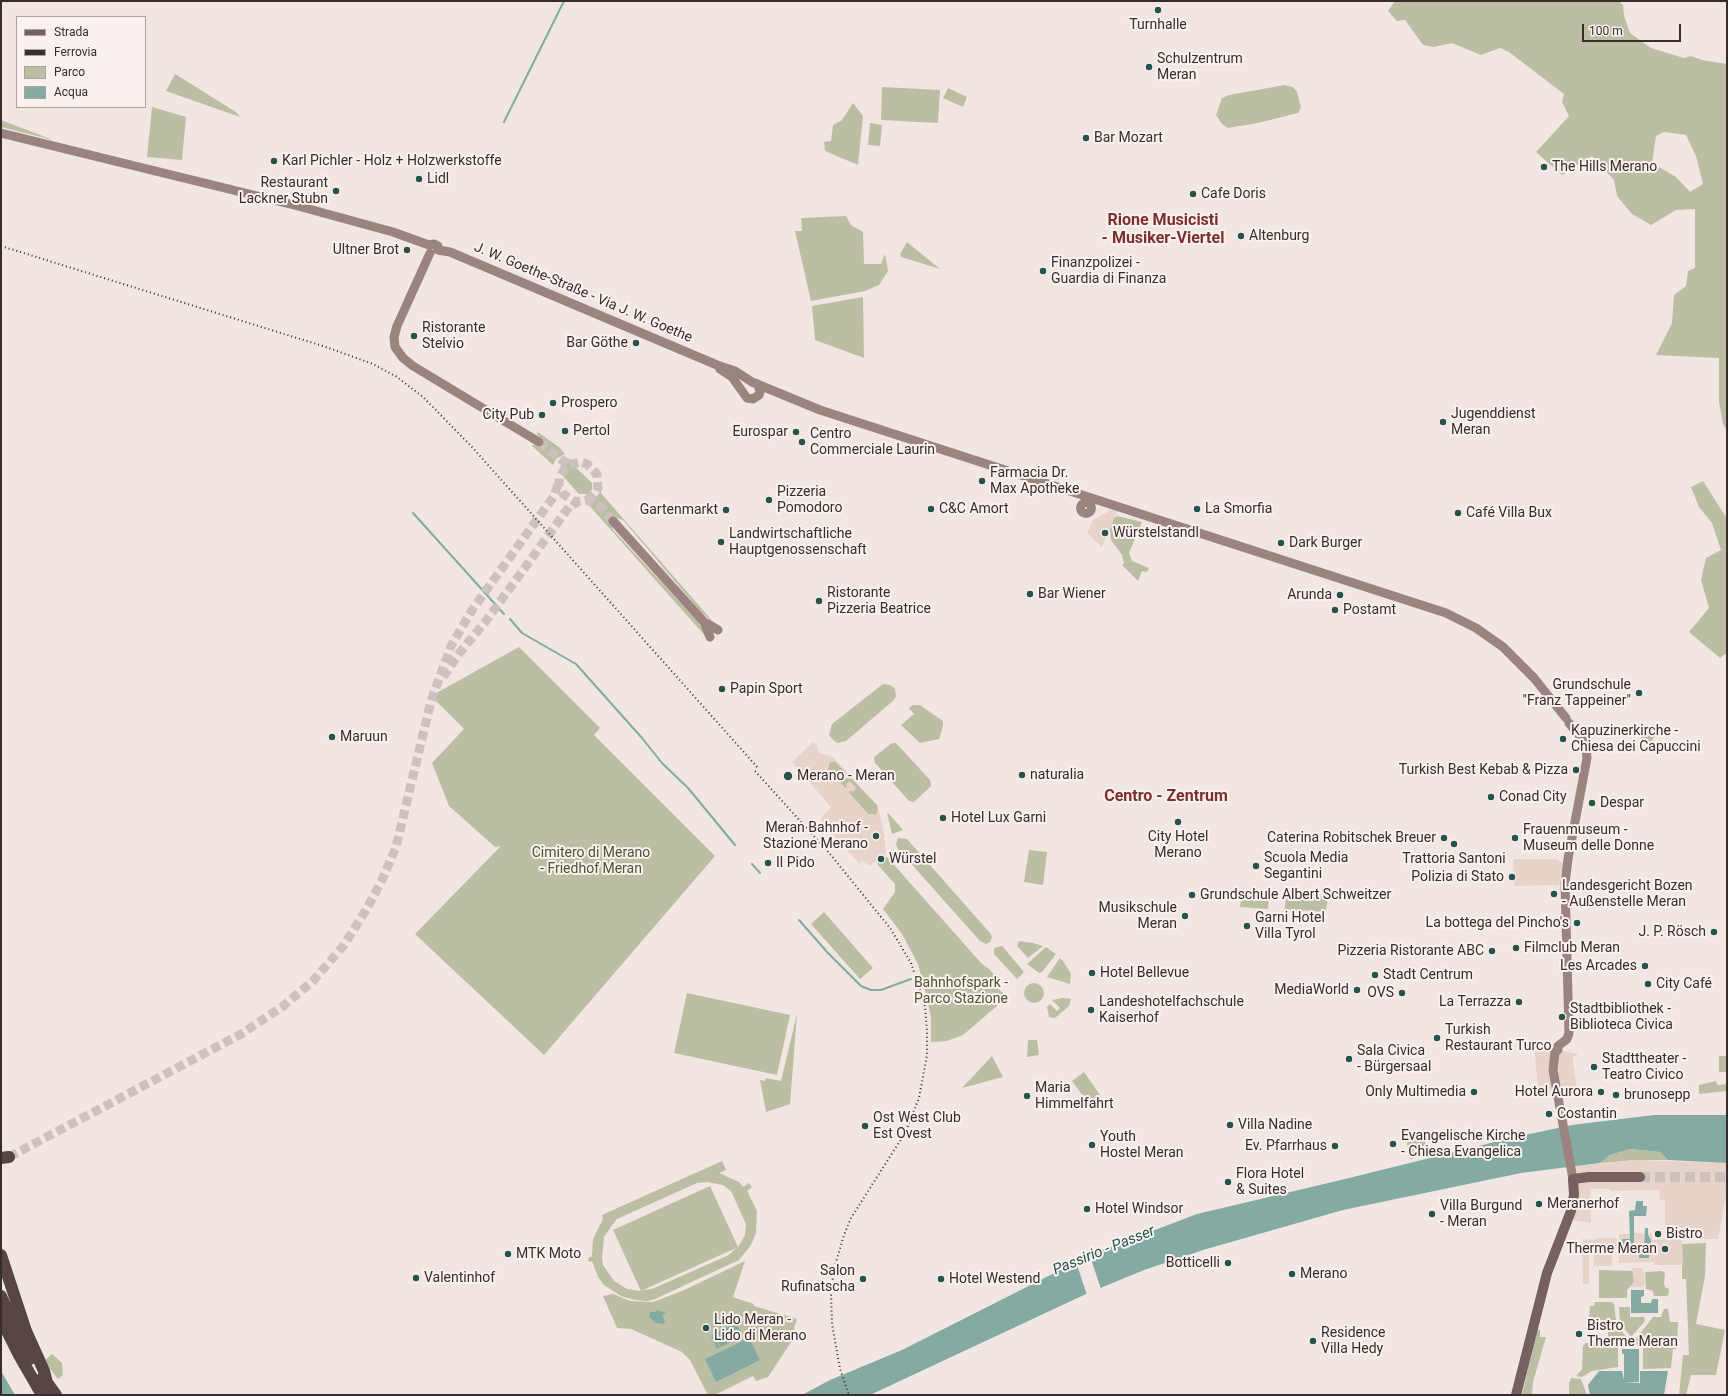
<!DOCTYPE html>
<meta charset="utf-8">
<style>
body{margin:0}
#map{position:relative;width:1728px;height:1396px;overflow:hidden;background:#f1e6e1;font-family:Roboto,sans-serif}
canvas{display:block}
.frame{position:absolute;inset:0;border:2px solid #372d2c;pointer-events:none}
.legend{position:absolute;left:16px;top:16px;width:130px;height:92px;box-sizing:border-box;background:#f9f1ed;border:1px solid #aba3a0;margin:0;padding:5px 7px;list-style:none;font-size:12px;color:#372d2c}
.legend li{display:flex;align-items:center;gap:8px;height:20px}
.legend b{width:20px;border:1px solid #aba3a0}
.scale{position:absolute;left:1582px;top:24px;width:99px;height:18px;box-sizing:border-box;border:2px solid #372d2c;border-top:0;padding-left:5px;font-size:12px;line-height:14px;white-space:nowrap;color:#372d2c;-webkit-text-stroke:3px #f9f1ed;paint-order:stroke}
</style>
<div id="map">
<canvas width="1728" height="1396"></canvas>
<div class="frame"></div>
<ul class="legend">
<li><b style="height:5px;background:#77615f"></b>Strada</li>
<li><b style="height:5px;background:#372d2c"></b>Ferrovia</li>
<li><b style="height:11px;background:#bcbea3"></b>Parco</li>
<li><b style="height:11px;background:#83aba3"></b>Acqua</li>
</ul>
<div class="scale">100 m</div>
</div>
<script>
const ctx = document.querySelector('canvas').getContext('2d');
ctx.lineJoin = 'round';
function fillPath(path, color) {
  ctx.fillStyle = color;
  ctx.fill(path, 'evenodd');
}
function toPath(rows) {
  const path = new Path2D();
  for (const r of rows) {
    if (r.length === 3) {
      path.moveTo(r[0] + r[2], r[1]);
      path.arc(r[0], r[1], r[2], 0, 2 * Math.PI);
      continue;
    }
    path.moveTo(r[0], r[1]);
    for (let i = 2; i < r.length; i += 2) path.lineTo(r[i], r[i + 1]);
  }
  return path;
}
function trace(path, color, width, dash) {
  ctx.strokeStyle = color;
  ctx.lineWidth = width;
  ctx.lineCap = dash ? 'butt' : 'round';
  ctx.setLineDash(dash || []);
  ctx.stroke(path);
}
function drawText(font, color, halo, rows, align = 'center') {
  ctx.font = font + ' Roboto,sans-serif';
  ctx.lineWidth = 4;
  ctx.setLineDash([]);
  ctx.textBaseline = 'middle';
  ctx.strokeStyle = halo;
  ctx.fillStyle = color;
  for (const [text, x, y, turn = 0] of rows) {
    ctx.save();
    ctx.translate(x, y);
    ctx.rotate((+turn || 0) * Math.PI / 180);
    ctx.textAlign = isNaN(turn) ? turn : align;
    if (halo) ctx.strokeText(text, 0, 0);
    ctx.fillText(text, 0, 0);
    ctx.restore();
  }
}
fillPath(toPath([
 [1395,1,1619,1,1623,5,1624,16,1630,33,1651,48,1684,58,1691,56,1702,60,1727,64,1727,430,1723,424,1719,402,1719,358,1656,355,1672,323,1674,295,1686,286,1688,271,1695,268,1695,209,1676,210,1651,225,1632,214,1617,196,1614,180,1592,156,1562,175,1536,152,1569,116,1562,102,1564,94,1509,52,1500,48,1481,55,1452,43,1434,47,1423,45,1405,20,1397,21,1388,11],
 [1664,132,1686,135,1696,156,1703,184,1690,192,1676,177,1652,163,1656,136],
 [175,74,236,112,240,117,166,91],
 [1285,85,1293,87,1297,92,1301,107,1298,113,1258,123,1228,128,1222,124,1216,115,1222,98,1229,95],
 [882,87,940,90,938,123,881,120],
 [948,88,967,97,963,107,943,98],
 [853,103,863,116,858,165,825,151,824,142,831,141,833,125,842,120],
 [152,107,186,117,182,160,147,157],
 [1,120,53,140,1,127],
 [870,123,882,125,880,146,868,145],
 [846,216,851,225,863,232,864,264,881,264,885,254,888,271,879,285,865,291,811,301,795,231,802,231,801,218],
 [907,242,940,269,901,257,900,254],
 [863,297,864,358,815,340,812,306],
 [538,432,560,448,565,454,556,459,553,465,531,445,536,445,540,438,537,434],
 [569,461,592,483,592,489,589,494,579,494,561,474,561,465],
 [1703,481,1727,519,1727,656,1725,654,1720,658,1689,632,1709,608,1701,580,1706,558,1721,550,1712,523,1699,507,1691,487],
 [600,492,715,624,701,612,623,520,617,518,614,519,611,522,613,530,699,623,707,638,587,503,594,501],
 [1117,516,1142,522,1129,553,1132,561,1149,568,1147,572,1142,571,1138,581,1122,565,1124,563,1122,555,1111,540,1110,529,1114,518],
 [519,647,600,728,594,735,715,856,544,1055,415,934,501,846,495,847,449,806,432,763,464,729,431,696],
 [883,684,890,685,895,689,896,696,894,700,846,741,838,743,834,741,829,735,832,724],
 [913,705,920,705,943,721,943,726,939,739,920,743,901,725,914,714,909,708],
 [1642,722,1657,734,1649,744,1634,732],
 [892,743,896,743,930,780,931,786,914,802,909,801,875,763,874,757],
 [835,761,877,805,878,810,876,815,868,814,848,792,856,788,850,782,846,789,828,769,829,763],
 [887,813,889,814,903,830,892,834],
 [898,838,907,839,990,933,992,937,990,942,986,944,980,941,898,849,896,844],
 [1029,850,1047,852,1043,885,1024,882],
 [885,857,887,857,982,964,989,969,997,978,996,987,1003,993,997,1006,963,1035,947,1041,931,1042,931,1018,926,994,918,964,902,934,883,909,895,892,895,884,877,864],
 [1242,892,1269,894,1268,909,1240,907],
 [1286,894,1328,897,1326,912,1285,909],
 [824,912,873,968,860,979,811,924],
 [1019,941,1033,943,1043,946,1028,958,1017,946],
 [1002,946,1024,972,1017,979,994,954,994,948],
 [1046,947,1056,954,1042,972,1039,973,1027,964],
 [1060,958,1063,961,1071,974,1070,984,1047,977],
 [1034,993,10],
 [687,993,790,1015,777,1075,674,1053],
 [1063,998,1071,999,1069,1006,1055,1018,1049,1017,1047,1007,1050,1004,1057,1011,1060,1008,1052,1000],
 [797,1014,790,1104,766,1112,760,1080,765,1081,766,1078,781,1081],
 [1028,1040,1037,1040,1039,1055,1027,1057],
 [992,1056,1003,1077,962,1088],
 [1719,1056,1727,1056,1727,1072,1719,1072],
 [1084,1072,1100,1095,1088,1103,1072,1081],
 [1716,1081,1718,1085,1727,1084,1727,1091,1699,1094,1699,1085],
 [1421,1134,1422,1140,1425,1139,1428,1155,1410,1159,1406,1137],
 [1630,1149,1660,1152,1668,1160,1636,1160,1600,1163,1610,1155],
 [722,1161,726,1170,719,1173,739,1182,743,1187,749,1183,752,1187,747,1191,757,1211,756,1233,751,1245,739,1260,655,1299,648,1301,635,1300,621,1296,604,1285,598,1277,592,1261,589,1262,588,1258,592,1256,593,1239,603,1219,602,1215],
 [707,1182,723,1185,731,1191,746,1224,745,1235,738,1247,710,1186,613,1230,641,1291,627,1289,614,1281,603,1265,602,1258,604,1237,613,1224,617,1219,697,1183],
 [736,1248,729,1255,652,1289,643,1290],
 [1706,1243,1705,1276,1696,1324,1725,1330,1716,1375,1691,1375,1686,1395,1679,1395,1683,1355,1689,1355,1686,1279,1682,1279,1682,1244],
 [745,1261,733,1297,754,1304,754,1306,797,1319,794,1328,797,1333,768,1377,756,1381,753,1376,715,1395,708,1395,690,1360,682,1352,631,1329,617,1328,603,1296,613,1294,630,1301,653,1302,682,1291],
 [1599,1270,1633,1271,1634,1282,1627,1290,1627,1298,1599,1298],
 [1662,1271,1665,1273,1664,1283,1665,1287,1669,1289,1668,1296,1654,1296,1653,1291,1646,1289,1645,1272],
 [1595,1302,1611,1302,1614,1304,1616,1320,1614,1322,1594,1321,1589,1319,1590,1306,1594,1306],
 [1619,1307,1630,1307,1630,1317,1644,1317,1645,1321,1631,1337,1620,1323],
 [1664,1309,1668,1309,1670,1322,1678,1322,1677,1349,1673,1349,1671,1368,1643,1369,1643,1345,1634,1344,1635,1340,1653,1317,1661,1317],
 [1617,1326,1629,1340,1629,1344,1618,1345,1618,1367,1592,1371,1582,1377,1576,1376,1582,1369,1583,1346,1585,1343,1608,1342,1608,1327],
 [1537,1330,1540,1330,1540,1337,1546,1337,1533,1382,1532,1395,1522,1395],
 [52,1354,62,1363,63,1375,58,1379,44,1361],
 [1571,1378,1581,1379,1587,1395,1569,1395,1569,1383]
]), '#bcbea3');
fillPath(toPath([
 [1111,510,1117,511,1102,547,1087,533,1093,520],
 [813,742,817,745,818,751,821,754,829,755,834,758,878,806,883,828,886,851,885,857,879,858,870,866,862,861,858,865,859,863,822,823,821,818,831,807,792,762],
 [835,761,877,805,878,810,876,815,868,814,848,792,850,790,853,792,856,788,850,781,846,785,847,787,846,789,828,769,829,763],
 [1515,859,1556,859,1563,863,1559,886,1554,885,1514,886,1513,861],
 [1534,1045,1577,1054,1577,1056,1573,1056,1573,1063,1577,1087,1550,1092,1547,1087,1538,1088],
 [1636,1160,1727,1163,1727,1190,1718,1239,1682,1239,1683,1265,1654,1265,1654,1262,1651,1262,1619,1263,1619,1234,1630,1234,1630,1239,1622,1240,1622,1252,1628,1252,1628,1246,1634,1246,1634,1233,1644,1233,1644,1247,1639,1258,1650,1248,1648,1233,1652,1233,1652,1240,1665,1239,1665,1201,1660,1200,1659,1190,1610,1191,1610,1189,1590,1189,1591,1223,1573,1220,1578,1184,1581,1182,1579,1174,1575,1169,1577,1166],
 [1596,1238,1617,1238,1617,1248,1612,1248,1612,1266,1594,1266,1594,1253,1589,1253,1589,1284,1583,1284,1582,1239,1595,1240],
 [1632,1268,1643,1268,1645,1282,1643,1287,1630,1287,1634,1282]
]), '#e7d3ca');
fillPath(toPath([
 [1654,1115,1727,1115,1727,1163,1668,1160,1660,1152,1630,1149,1610,1155,1600,1163,1521,1173,1343,1210,1203,1250,1144,1270,1086,1294,870,1395,802,1395,830,1380,902,1350,1092,1254,1197,1214,1341,1180,1511,1138,1572,1125],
 [1636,1201,1643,1201,1643,1206,1647,1206,1646,1216,1634,1216,1634,1246,1627,1246,1628,1252,1624,1252,1622,1239,1630,1239,1629,1211,1635,1210],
 [1645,1228,1648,1228,1648,1235,1651,1240,1649,1258,1639,1258,1639,1247,1644,1247],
 [1631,1290,1644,1290,1644,1296,1641,1297,1641,1303,1651,1303,1652,1299,1658,1299,1658,1313,1631,1313],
 [657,1310,666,1313,662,1316,665,1321,663,1324,656,1323,649,1317,650,1312,656,1312],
 [736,1323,743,1336,721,1347,716,1339,715,1340,720,1347,717,1349,711,1336,713,1335,714,1338,716,1338,715,1333],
 [749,1338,760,1360,716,1382,705,1359],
 [1622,1349,1639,1349,1639,1382,1624,1383,1640,1383,1640,1371,1668,1371,1664,1395,1590,1395,1588,1385,1599,1371,1622,1371,1624,1380,1624,1354,1622,1354],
 [1,1371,15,1395,1,1395]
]), '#83aba3');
fillPath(toPath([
 [1089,1253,1101,1289,1087,1295,1075,1259]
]), '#f1e6e1');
trace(toPath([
 [504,122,564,1],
 [413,513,504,614],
 [510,619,522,633,576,664,642,738,662,763,688,788,735,845],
 [752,864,760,873],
 [799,920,828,953,861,986,871,990,881,990,911,979]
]), '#83aba3', 2);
trace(toPath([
 [539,442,563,461,571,464],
 [587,500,594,495,598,488,597,474,587,464,581,462,571,464,565,468,559,478,559,486,563,494,575,502,587,500,592,502,603,509,613,521],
 [443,677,461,651,486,621,569,507,578,502],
 [9,1157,241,1034,282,1007,313,981,344,945,366,910,383,878,396,847,431,701,451,646,472,610,554,496,559,481]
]), '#ccc1bd', 9, [9, 4.5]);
trace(toPath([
 [1640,1177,1727,1177]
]), '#ccc1bd', 10, [10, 5]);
trace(toPath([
 [1,133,298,206,393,232,429,245,434,244,438,246,438,250],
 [438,250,450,252,717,365,735,371,752,382,820,410,1446,613,1476,628,1503,647,1534,678,1566,718],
 [430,253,397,326,394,337,395,347,403,358,413,366,539,442],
 [720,369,732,377,747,398,753,399,759,395,760,392,758,384],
 [1086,508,5.5],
 [613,521,704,622,718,630],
 [704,622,710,637],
 [1558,1046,1567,1039,1569,1033,1565,883,1568,859,1587,758,1585,742,1569,723],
 [1558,1046,1558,1050,1555,1052,1553,1070,1573,1179]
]), '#9b8380', 9);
trace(toPath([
 [1516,1395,1547,1273,1571,1211,1574,1195,1573,1179,1589,1177,1640,1177]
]), '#77615f', 10);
trace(toPath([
 [1,1158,9,1157],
 [1,1255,26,1331,44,1371,47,1383],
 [1,1296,17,1334,30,1359],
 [1,1319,19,1355,42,1395],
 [43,1377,56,1395]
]), '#574544', 12);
trace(toPath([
 [1,246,326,347,373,364,397,377,423,397,472,447,758,768],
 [755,771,830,854,890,928,911,963,925,1006,927,1031,927,1055,919,1098,905,1133,851,1218,844,1235,834,1269,831,1293,832,1324,840,1369,849,1395]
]), '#372d2c', 2, [1, 3]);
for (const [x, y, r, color] of [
 [1158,10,4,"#26544c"],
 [1149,67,4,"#26544c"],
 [1086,138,4,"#26544c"],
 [274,161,4,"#26544c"],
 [1544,167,4,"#26544c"],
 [419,179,4,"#26544c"],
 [336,191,4,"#26544c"],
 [1193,194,4,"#26544c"],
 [1241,236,4,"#26544c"],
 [407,250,4,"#26544c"],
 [1043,271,4,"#26544c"],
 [414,336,4,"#26544c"],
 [636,343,4,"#26544c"],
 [553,403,4,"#26544c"],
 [542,415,4,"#26544c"],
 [1443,422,4,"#26544c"],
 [565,431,4,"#26544c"],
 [796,432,4,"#26544c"],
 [802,442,4,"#26544c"],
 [982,481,4,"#26544c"],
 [769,500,4,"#26544c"],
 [931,509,4,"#26544c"],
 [1197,509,4,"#26544c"],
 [726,510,4,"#26544c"],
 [1458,513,4,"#26544c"],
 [1105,533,4,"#26544c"],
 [721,542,4,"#26544c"],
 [1281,543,4,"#26544c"],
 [1030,594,4,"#26544c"],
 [1340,595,4,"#26544c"],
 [819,601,4,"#26544c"],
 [1335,610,4,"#26544c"],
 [722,689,4,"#26544c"],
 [1639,693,4,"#26544c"],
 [332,737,4,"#26544c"],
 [1563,739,4,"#26544c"],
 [1576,770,4,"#26544c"],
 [1022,775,4,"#26544c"],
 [788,776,5,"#26544c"],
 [1491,797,4,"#26544c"],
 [1592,803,4,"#26544c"],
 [943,818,4,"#26544c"],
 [1178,822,4,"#26544c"],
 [876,836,4,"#26544c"],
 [1444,838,4,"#26544c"],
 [1515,838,4,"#26544c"],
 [1454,844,4,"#26544c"],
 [881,859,4,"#26544c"],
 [768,863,4,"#26544c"],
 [1256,866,4,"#26544c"],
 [1512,877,4,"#26544c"],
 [1554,894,4,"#26544c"],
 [1192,895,4,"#26544c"],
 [1185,916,4,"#26544c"],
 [1577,923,4,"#26544c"],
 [1247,926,4,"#26544c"],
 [1714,932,4,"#26544c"],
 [1516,948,4,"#26544c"],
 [1492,951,4,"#26544c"],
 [1645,966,4,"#26544c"],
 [1092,973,4,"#26544c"],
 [1375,975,4,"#26544c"],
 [1648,984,4,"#26544c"],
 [1357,990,4,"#26544c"],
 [1402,993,4,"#26544c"],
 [1519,1002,4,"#26544c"],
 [1091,1010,4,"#26544c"],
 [1562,1017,4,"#26544c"],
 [1437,1038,4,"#26544c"],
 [1349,1059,4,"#26544c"],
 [1594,1067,4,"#26544c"],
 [1474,1092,4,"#26544c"],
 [1601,1092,4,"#26544c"],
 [1616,1095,4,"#26544c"],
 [1027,1096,4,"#26544c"],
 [1549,1114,4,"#26544c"],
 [1230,1125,4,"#26544c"],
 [865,1126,4,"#26544c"],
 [1393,1144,4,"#26544c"],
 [1092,1145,4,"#26544c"],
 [1335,1146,4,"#26544c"],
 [1228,1182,4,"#26544c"],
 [1539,1204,4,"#26544c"],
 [1087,1209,4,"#26544c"],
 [1432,1214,4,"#26544c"],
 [1658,1234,4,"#26544c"],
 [1665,1249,4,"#26544c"],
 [508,1254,4,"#26544c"],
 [1228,1263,4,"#26544c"],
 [1292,1274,4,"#26544c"],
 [416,1278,4,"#26544c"],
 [863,1279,4,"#26544c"],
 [941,1279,4,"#26544c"],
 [706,1328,4,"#26544c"],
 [1579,1334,4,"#26544c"],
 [1313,1341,4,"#26544c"]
]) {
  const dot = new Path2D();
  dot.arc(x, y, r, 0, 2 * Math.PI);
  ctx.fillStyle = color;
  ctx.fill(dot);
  trace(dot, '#f9f1ed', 1.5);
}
drawText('14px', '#372d2c', '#f9f1ed', [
 ["Turnhalle",1158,25,"center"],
 ["Schulzentrum",1157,59],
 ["Meran",1157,75],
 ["Bar Mozart",1094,138],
 ["Karl Pichler - Holz + Holzwerkstoffe",282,161],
 ["The Hills Merano",1552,167],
 ["Lidl",427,179],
 ["Restaurant",328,183,"right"],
 ["Lackner Stubn",328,199,"right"],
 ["Cafe Doris",1201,194],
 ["Altenburg",1249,236],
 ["Ultner Brot",399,250,"right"],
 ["Finanzpolizei -",1051,263],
 ["Guardia di Finanza",1051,279],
 ["Ristorante",422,328],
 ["Stelvio",422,344],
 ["Bar Göthe",628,343,"right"],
 ["Prospero",561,403],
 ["Jugenddienst",1451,414],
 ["Meran",1451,430],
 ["City Pub",534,415,"right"],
 ["Pertol",573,431],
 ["Eurospar",788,432,"right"],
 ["Centro",810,434],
 ["Commerciale Laurin",810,450],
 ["Farmacia Dr.",990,473],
 ["Max Apotheke",990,489],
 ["Pizzeria",777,492],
 ["Pomodoro",777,508],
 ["C&C Amort",939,509],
 ["La Smorfia",1205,509],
 ["Gartenmarkt",718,510,"right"],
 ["Café Villa Bux",1466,513],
 ["Würstelstandl",1113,533],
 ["Landwirtschaftliche",729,534],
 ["Hauptgenossenschaft",729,550],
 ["Dark Burger",1289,543],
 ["Ristorante",827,593],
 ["Pizzeria Beatrice",827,609],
 ["Bar Wiener",1038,594],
 ["Arunda",1332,595,"right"],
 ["Postamt",1343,610],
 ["Grundschule",1631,685,"right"],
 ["\"Franz Tappeiner\"",1631,701,"right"],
 ["Papin Sport",730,689],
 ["Kapuzinerkirche -",1571,731],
 ["Chiesa dei Capuccini",1571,747],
 ["Maruun",340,737],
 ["Turkish Best Kebab & Pizza",1568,770,"right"],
 ["naturalia",1030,775],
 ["Merano - Meran",797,776],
 ["Conad City",1499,797],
 ["Despar",1600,803],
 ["Hotel Lux Garni",951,818],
 ["Meran Bahnhof -",868,828,"right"],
 ["Stazione Merano",868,844,"right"],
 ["Frauenmuseum -",1523,830],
 ["Museum delle Donne",1523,846],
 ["City Hotel",1178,837,"center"],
 ["Merano",1178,853,"center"],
 ["Caterina Robitschek Breuer",1436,838,"right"],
 ["Scuola Media",1264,858],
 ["Segantini",1264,874],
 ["Würstel",889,859],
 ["Trattoria Santoni",1454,859,"center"],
 ["Il Pido",776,863],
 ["Polizia di Stato",1504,877,"right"],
 ["Landesgericht Bozen",1562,886],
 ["- Außenstelle Meran",1562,902],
 ["Grundschule Albert Schweitzer",1200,895],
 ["Musikschule",1177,908,"right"],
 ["Meran",1177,924,"right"],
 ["Garni Hotel",1255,918],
 ["Villa Tyrol",1255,934],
 ["La bottega del Pincho's",1569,923,"right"],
 ["J. P. Rösch",1706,932,"right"],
 ["Filmclub Meran",1524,948],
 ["Pizzeria Ristorante ABC",1484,951,"right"],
 ["Les Arcades",1637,966,"right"],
 ["Hotel Bellevue",1100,973],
 ["Stadt Centrum",1383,975],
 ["City Café",1656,984],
 ["MediaWorld",1349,990,"right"],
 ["OVS",1394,993,"right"],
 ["Landeshotelfachschule",1099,1002],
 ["Kaiserhof",1099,1018],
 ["La Terrazza",1511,1002,"right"],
 ["Stadtbibliothek -",1570,1009],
 ["Biblioteca Civica",1570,1025],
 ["Turkish",1445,1030],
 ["Restaurant Turco",1445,1046],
 ["Sala Civica",1357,1051],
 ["- Bürgersaal",1357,1067],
 ["Stadttheater -",1602,1059],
 ["Teatro Civico",1602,1075],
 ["Maria",1035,1088],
 ["Himmelfahrt",1035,1104],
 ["Only Multimedia",1466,1092,"right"],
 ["Hotel Aurora",1593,1092,"right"],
 ["brunosepp",1624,1095],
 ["Costantin",1557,1114],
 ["Ost West Club",873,1118],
 ["Est Ovest",873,1134],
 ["Villa Nadine",1238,1125],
 ["Evangelische Kirche",1401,1136],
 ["- Chiesa Evangelica",1401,1152],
 ["Youth",1100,1137],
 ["Hostel Meran",1100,1153],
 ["Ev. Pfarrhaus",1327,1146,"right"],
 ["Flora Hotel",1236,1174],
 ["& Suites",1236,1190],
 ["Meranerhof",1547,1204],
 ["Villa Burgund",1440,1206],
 ["- Meran",1440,1222],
 ["Hotel Windsor",1095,1209],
 ["Bistro",1666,1234],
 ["Therme Meran",1657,1249,"right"],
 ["MTK Moto",516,1254],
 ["Botticelli",1220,1263,"right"],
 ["Salon",855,1271,"right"],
 ["Rufinatscha",855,1287,"right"],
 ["Merano",1300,1274],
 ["Valentinhof",424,1278],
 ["Hotel Westend",949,1279],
 ["Lido Meran -",714,1320],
 ["Lido di Merano",714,1336],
 ["Bistro",1587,1326],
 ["Therme Meran",1587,1342],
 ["Residence",1321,1333],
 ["Villa Hedy",1321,1349]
], 'left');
drawText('14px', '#372d2c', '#f9f1ed', [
 ["J. W. Goethe-Straße - Via J. W. Goethe",583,293,23]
]);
drawText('14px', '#4f5332', '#f9f1ed', [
 ["Cimitero di Merano",591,853],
 ["- Friedhof Meran",591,869],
 ["Bahnhofspark -",961,983],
 ["Parco Stazione",961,999]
]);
drawText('italic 15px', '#26544c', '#f9f1ed', [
 ["Passirio - Passer",1104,1251,-22]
]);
drawText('bold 16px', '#7d2e2e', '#f9f1ed', [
 ["Rione Musicisti",1163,221],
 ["- Musiker-Viertel",1163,239],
 ["Centro - Zentrum",1166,797]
]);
</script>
